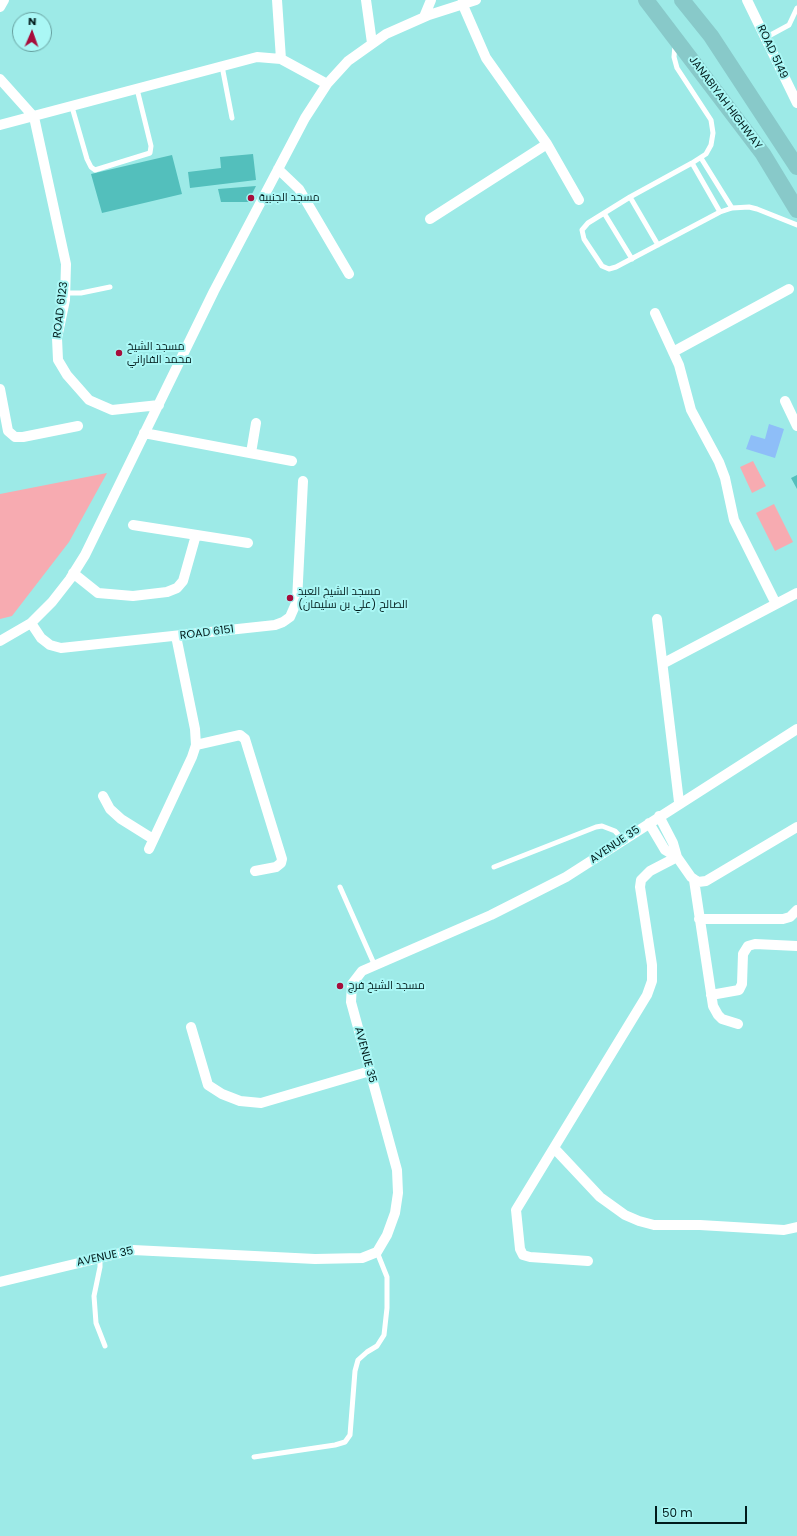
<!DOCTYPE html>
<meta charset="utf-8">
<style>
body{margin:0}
#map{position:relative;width:797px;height:1536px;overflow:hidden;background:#9deae7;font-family:Poppins,sans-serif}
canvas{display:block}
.north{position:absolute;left:12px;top:12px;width:40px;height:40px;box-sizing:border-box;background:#aaf7f5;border:1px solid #669f9e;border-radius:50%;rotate:2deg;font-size:11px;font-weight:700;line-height:16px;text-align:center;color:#001b1b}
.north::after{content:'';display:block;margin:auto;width:14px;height:18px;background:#a60d3b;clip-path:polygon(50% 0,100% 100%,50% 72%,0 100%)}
.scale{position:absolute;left:655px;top:1506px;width:92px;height:18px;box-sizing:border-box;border:2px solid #001b1b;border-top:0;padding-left:5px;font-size:12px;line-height:14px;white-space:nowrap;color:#001b1b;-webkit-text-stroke:3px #aaf7f5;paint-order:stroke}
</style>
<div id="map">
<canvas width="797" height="1536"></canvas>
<div class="north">N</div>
<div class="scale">50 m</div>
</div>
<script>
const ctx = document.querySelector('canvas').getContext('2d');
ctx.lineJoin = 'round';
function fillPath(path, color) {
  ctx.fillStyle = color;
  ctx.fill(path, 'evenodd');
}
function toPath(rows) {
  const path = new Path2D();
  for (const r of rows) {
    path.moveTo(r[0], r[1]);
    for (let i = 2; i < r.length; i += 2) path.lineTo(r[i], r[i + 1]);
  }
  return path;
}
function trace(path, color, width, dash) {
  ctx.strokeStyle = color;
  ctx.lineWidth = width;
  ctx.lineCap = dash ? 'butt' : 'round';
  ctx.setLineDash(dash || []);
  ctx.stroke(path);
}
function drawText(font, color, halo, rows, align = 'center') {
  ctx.font = font + ' Poppins,Cairo,sans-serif';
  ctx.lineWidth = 4;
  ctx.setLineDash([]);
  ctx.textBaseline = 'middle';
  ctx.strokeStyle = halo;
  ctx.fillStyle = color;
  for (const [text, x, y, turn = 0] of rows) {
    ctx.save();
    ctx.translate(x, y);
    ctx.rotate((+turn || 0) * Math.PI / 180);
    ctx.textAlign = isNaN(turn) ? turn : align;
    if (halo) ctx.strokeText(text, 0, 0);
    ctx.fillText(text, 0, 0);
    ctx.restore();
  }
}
fillPath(toPath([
 [753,461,766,486,752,493,740,467],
 [107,473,69,542,12,616,0,619,0,494],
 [774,504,793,542,775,551,756,513]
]), '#f7abb1');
fillPath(toPath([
 [769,424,784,429,775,458,746,449,751,435,765,439]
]), '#8ebef8');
fillPath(toPath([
 [253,154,256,180,190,188,188,172,221,168,220,157],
 [172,155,182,194,102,213,91,174],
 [256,186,248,202,221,202,218,189],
 [797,475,797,489,791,478]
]), '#53bfbc');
trace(toPath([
 [765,38,789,25,797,8],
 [675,45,674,57,677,68,711,120,713,133,711,145,706,154,692,163,630,197,588,223,582,230,584,239,602,266,609,269,616,267,720,212,732,208,749,207,757,209,797,225],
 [222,66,232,118],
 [72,107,87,159,91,167,95,170,150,153,151,146,137,89],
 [701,158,732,208],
 [692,163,720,212],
 [630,197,658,245],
 [604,213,632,259],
 [65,293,81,293,110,287],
 [494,867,596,827,602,826,615,831,623,840],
 [340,887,375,966],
 [100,1257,100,1267,94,1296,96,1323,105,1346],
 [254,1457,335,1445,345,1442,350,1435,355,1371,358,1360,367,1352,377,1346,384,1335,387,1308,387,1277,377,1252]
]), '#fff', 5);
trace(toPath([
 [277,0,281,59],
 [366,0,372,43],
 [747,0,797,103],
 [462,3,486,58,547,144,579,200],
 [0,7,4,0],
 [424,17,431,0],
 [0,79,34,117,66,264,65,300,57,338,58,360,67,375,89,400,112,410,159,405],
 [0,125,257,57,281,59,327,84],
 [278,169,299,189,349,274],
 [430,219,547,144],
 [655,313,679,365,691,410,719,462,725,478,734,520,776,604],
 [673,352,789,289],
 [0,389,8,431,15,437,23,437,78,426],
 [785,401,797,426],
 [144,433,292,461],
 [251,453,256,423],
 [133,525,248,543],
 [73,573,98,593,133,596,167,592,177,588,183,581,196,535],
 [657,619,679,802],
 [31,623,41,638,50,645,61,648,275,625,283,622,290,617,297,601,303,481],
 [0,641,31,623,52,602,70,579,85,555,214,291,305,118,327,84,348,61,386,34,429,15,476,0],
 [664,663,797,593],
 [196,745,240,735,245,739,282,859,281,863,276,867,255,871],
 [103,796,110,809,121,819,153,839],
 [659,816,673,843,677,857,691,877,698,882,706,881,797,827],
 [649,823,665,850,677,857],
 [149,849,192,757,196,745,195,729,176,636],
 [694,880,713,1006,718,1015,722,1019,738,1024],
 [699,919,783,919,790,917,797,910],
 [711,995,739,990,742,984,743,954,748,946,755,944,797,946],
 [191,1027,208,1085,222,1094,240,1101,261,1103,370,1071],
 [554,1148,600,1197,625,1215,639,1221,654,1225,700,1225,784,1230,797,1227],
 [588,1261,530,1257,523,1255,520,1249,516,1210,647,995,652,981,652,965,640,887,641,880,650,871,677,857],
 [0,1282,133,1250,315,1259,362,1258,377,1252,387,1235,395,1213,398,1193,397,1170,351,1002,352,984,362,971,491,915,566,877,797,729]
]), '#fff', 10);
trace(toPath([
 [646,0,763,154,797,210],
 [682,0,711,36,797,167]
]), '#88c9c9', 16);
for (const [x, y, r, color] of [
 [251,198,4,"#a60d3b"],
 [119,353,4,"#a60d3b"],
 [290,598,4,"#a60d3b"],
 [340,986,4,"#a60d3b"]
]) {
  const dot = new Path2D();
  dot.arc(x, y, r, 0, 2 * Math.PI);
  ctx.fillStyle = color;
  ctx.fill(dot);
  trace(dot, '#aaf7f5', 1.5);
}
drawText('11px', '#001b1b', '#aaf7f5', [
 ["ROAD 5149",772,52,65],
 ["JANABIYAH HIGHWAY",725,103,53],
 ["ROAD 6123",61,310,-83],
 ["ROAD 6151",207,633,-7],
 ["AVENUE 35",615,845,-34],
 ["AVENUE 35",365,1055,75],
 ["AVENUE 35",105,1257,-12]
]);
drawText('11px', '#001b1b', '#aaf7f5', [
 ["مسجد الجنبية",259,198],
 ["مسجد الشيخ",127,347],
 ["محمد الفاراني",127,360],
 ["مسجد الشيخ العبد",298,592],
 ["الصالح (علي بن سليمان)",298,605],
 ["مسجد الشيخ فرج",348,986]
], 'left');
</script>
